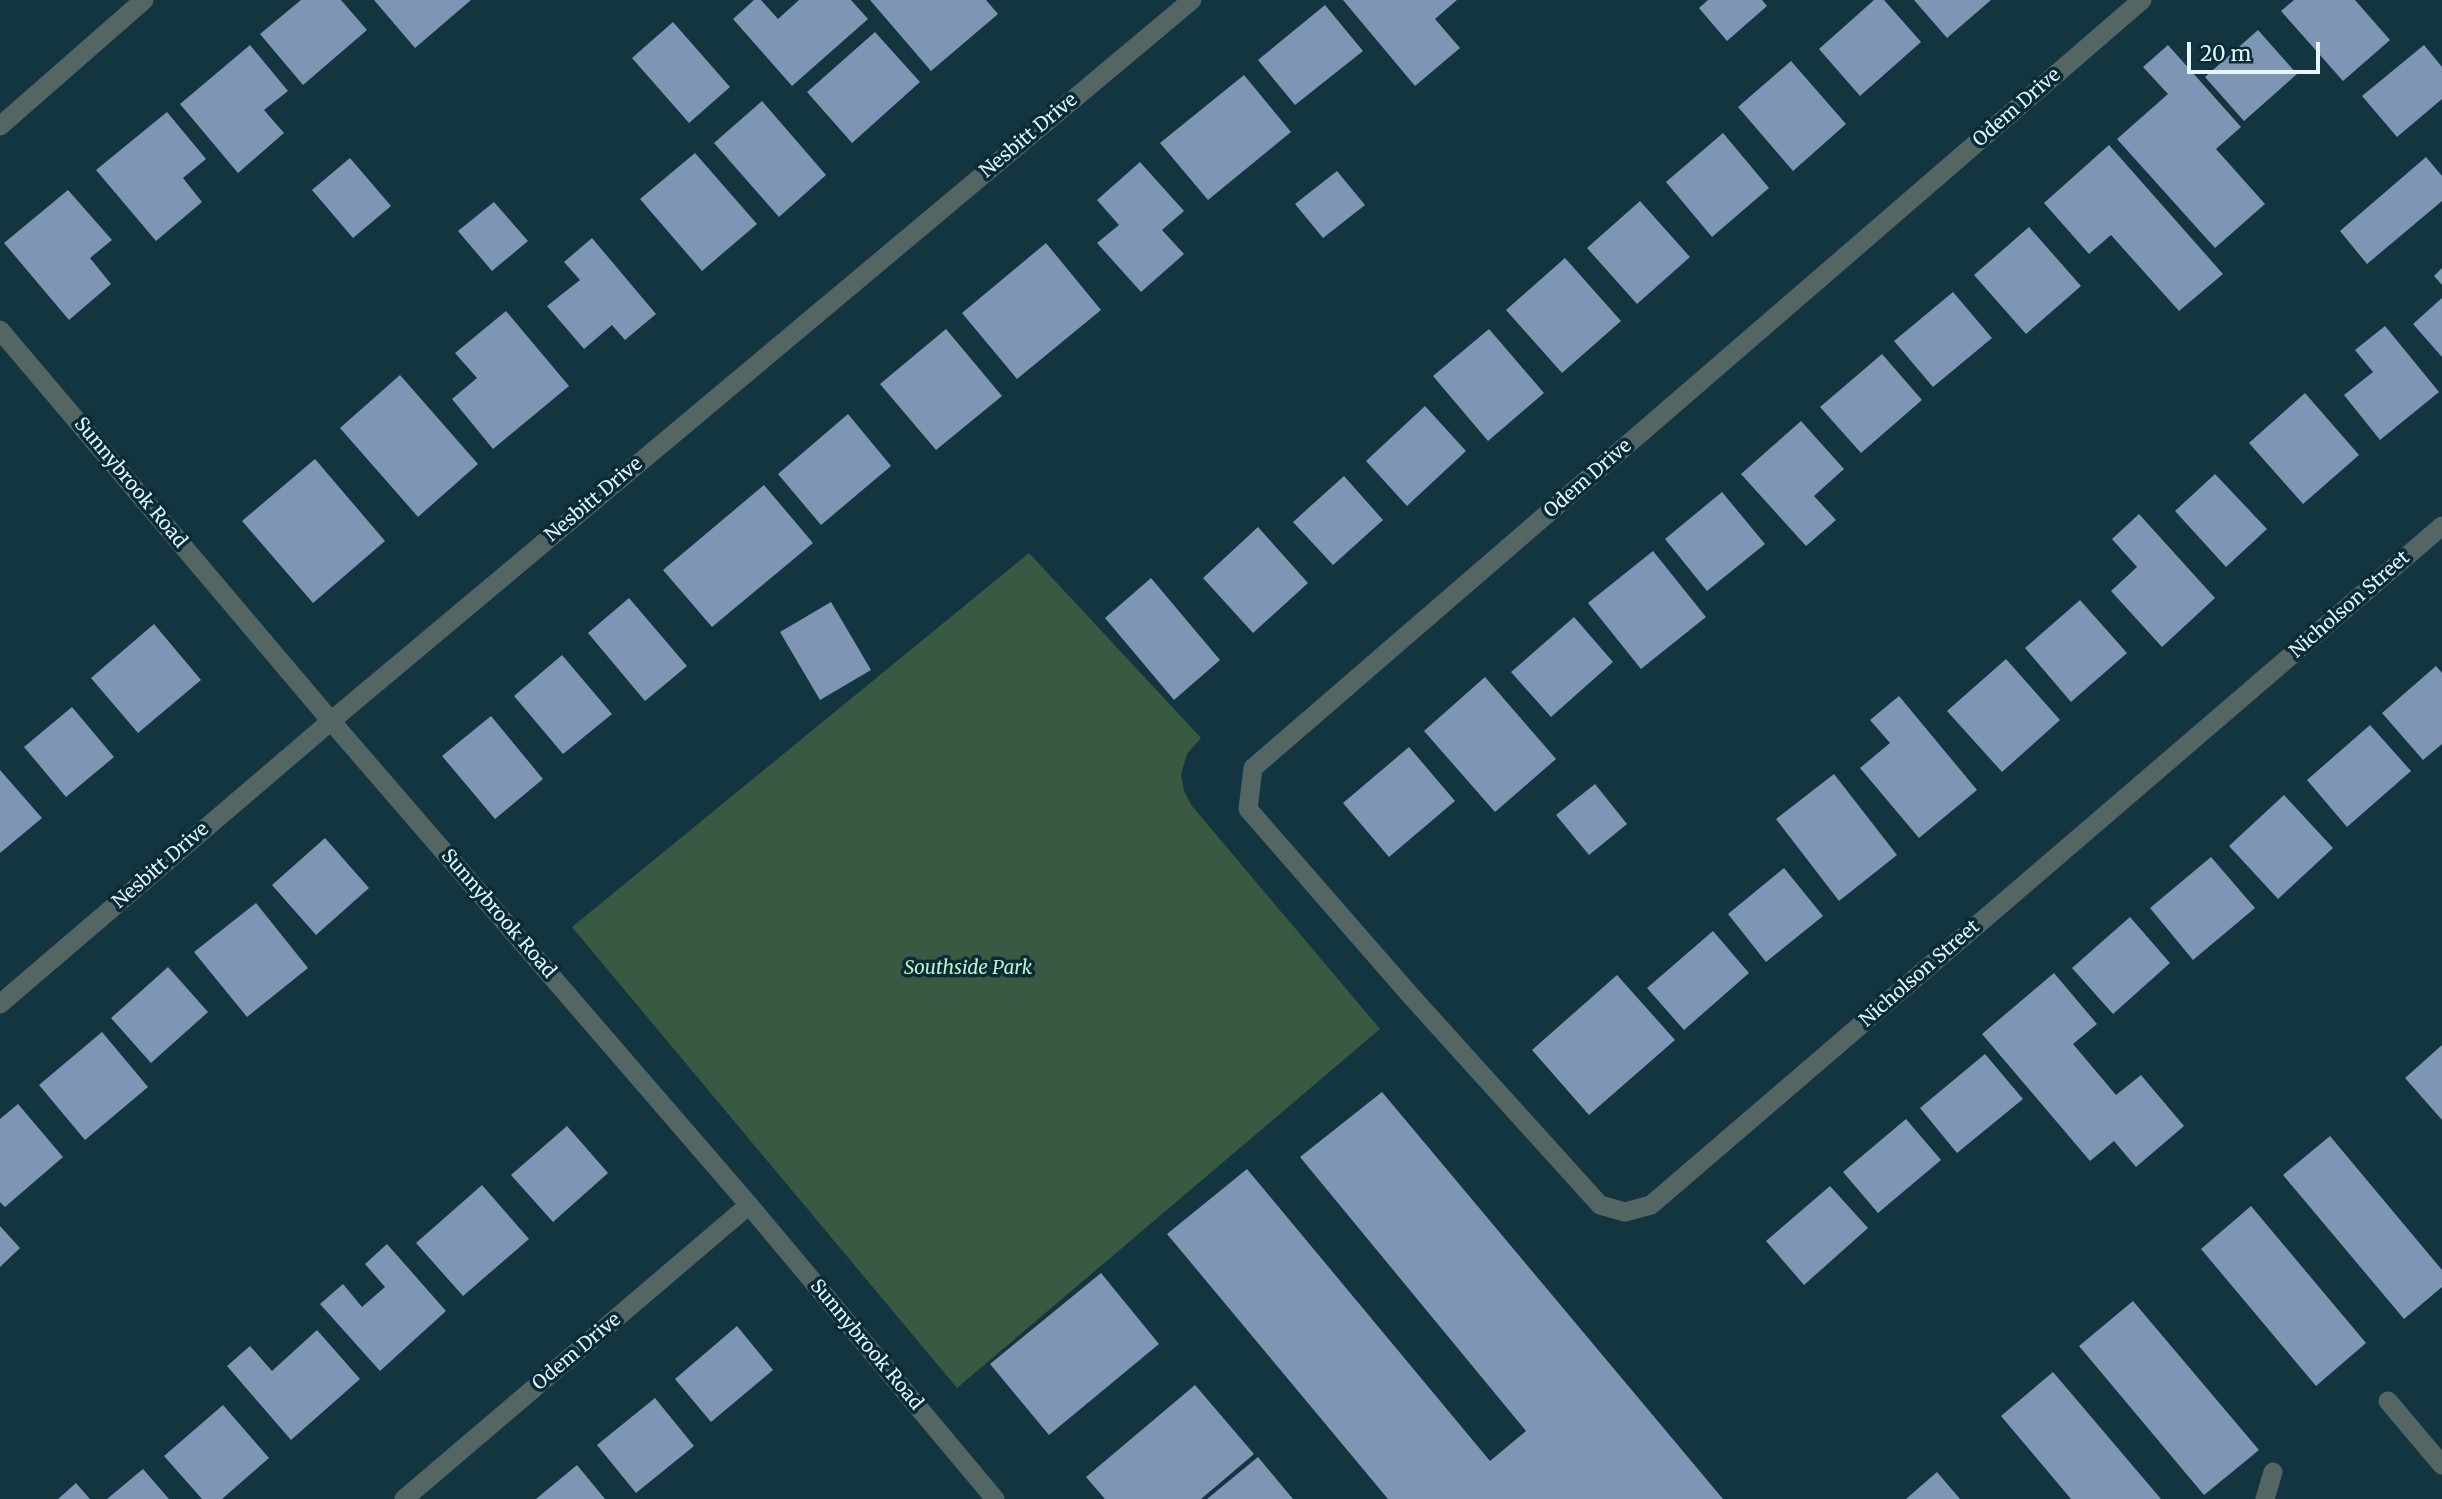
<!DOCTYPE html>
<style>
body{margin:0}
#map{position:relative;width:2442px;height:1499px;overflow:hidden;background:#133540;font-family:Merriweather,serif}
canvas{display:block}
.scale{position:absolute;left:2187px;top:42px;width:133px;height:32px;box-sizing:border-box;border:4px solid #e3f6fc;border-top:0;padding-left:9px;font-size:21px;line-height:24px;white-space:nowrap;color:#e3f6fc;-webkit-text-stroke:5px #082b35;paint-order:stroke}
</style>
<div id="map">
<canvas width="2442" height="1499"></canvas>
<div class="scale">20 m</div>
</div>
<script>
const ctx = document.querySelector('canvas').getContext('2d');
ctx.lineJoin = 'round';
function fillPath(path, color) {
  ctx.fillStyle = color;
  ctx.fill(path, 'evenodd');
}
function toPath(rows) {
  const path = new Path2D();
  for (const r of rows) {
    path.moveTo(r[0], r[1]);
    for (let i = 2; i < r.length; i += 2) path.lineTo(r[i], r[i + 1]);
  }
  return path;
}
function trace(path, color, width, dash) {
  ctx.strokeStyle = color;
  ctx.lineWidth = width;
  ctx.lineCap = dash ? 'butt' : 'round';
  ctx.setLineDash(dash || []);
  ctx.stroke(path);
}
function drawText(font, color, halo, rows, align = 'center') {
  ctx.font = font + ' Merriweather,serif';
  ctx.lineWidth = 7;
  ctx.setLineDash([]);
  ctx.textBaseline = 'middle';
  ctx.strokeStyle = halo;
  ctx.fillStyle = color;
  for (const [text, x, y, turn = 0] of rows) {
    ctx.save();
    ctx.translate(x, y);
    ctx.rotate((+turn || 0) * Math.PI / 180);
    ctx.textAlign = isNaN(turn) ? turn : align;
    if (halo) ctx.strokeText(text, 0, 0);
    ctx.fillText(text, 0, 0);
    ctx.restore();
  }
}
fillPath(toPath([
 [1029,553,1201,738,1187,754,1181,774,1184,791,1192,806,1380,1029,957,1388,572,927]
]), '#3a5942');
fillPath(toPath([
 [301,0,341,0,367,30,303,85,260,34],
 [374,0,471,0,415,48],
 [754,0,761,0,778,19,799,0,851,0,868,19,792,86,733,19],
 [870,0,986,0,998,14,931,71],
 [1343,0,1457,0,1435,19,1460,48,1415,86],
 [1708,0,1762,0,1767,6,1727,41,1699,8],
 [1874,0,1884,0,1921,42,1860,96,1819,49],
 [1914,0,1991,0,1947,38],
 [2294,0,2355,0,2390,40,2343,81,2281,11],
 [1325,5,1363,51,1295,105,1258,60],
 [673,22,730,87,689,123,632,58],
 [2258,30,2297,74,2244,121,2205,77],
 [875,32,920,82,852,143,807,92],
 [250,45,288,91,264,110,284,133,238,173,180,104],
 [2168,45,2241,127,2216,149,2265,204,2215,248,2117,139,2168,94,2143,67],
 [2424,45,2442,67,2442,99,2397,137,2362,96],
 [1791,61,1846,124,1793,171,1738,107],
 [1244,75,1291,132,1208,200,1160,143],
 [762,101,826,175,779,217,714,143],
 [167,112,206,159,183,178,202,202,156,241,96,170],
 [1723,133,1769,188,1712,237,1666,182],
 [2109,145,2223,274,2179,311,2111,235,2089,254,2044,203],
 [695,153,757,224,702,271,640,199],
 [2426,157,2442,176,2442,201,2367,264,2340,231],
 [350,158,391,206,353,238,312,190],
 [1140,162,1184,211,1162,230,1184,254,1141,292,1097,243,1119,225,1097,200],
 [1337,171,1365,205,1323,238,1295,204],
 [68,190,112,240,90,258,111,284,69,320,4,243],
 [1640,201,1690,257,1637,304,1587,248],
 [494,202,528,241,492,271,458,231],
 [2029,227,2081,286,2026,334,1974,275],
 [592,238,656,314,625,340,612,325,584,349,547,306,580,280,564,262],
 [1046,243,1101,310,1017,379,962,313],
 [1565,258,1621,321,1562,373,1506,310],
 [2442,268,2442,285,2434,276],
 [1953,292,1992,338,1933,387,1894,341],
 [2442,298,2442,357,2413,324],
 [506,311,569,386,493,449,452,399,477,378,455,353],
 [2385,326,2439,392,2380,440,2344,395,2373,372,2355,350],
 [946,329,1002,396,936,450,880,384],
 [1489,329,1544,393,1488,441,1433,376],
 [1882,354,1922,400,1861,453,1820,407],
 [400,375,478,464,418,517,340,428],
 [2305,393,2359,455,2303,504,2249,443],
 [1425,406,1466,451,1407,506,1366,461],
 [848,414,891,466,821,525,778,474],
 [1801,421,1844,469,1814,496,1836,520,1806,546,1741,474],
 [315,459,385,541,313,603,242,521],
 [2215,474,2267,529,2226,567,2175,511],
 [1344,476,1383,520,1333,565,1293,522],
 [764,485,813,543,712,627,663,570],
 [1722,492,1765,544,1707,591,1665,539],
 [2139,514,2215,598,2162,647,2111,591,2137,567,2112,539],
 [1258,527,1308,583,1253,633,1203,578],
 [1653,551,1706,617,1641,669,1588,603],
 [1151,578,1220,660,1174,700,1105,618],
 [629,598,687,666,645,701,588,633],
 [2080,600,2127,653,2071,702,2025,648],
 [831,602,871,670,820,700,780,632],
 [1574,617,1613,662,1551,717,1511,672],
 [154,624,201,680,138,733,91,678],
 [562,655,612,714,563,754,514,696],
 [2006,659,2060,720,2002,772,1947,711],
 [2436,666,2442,673,2442,744,2423,760,2382,713],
 [1485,677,1556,759,1495,812,1424,731],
 [1899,696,1977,790,1919,838,1860,768,1890,743,1870,720],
 [72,707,114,757,66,797,24,747],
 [491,716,543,779,495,819,442,756],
 [2370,725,2411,771,2347,827,2307,780],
 [1409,747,1455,801,1389,857,1343,803],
 [0,770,42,818,0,853],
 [1834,774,1897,855,1839,901,1776,819],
 [1595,784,1627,824,1589,855,1556,815],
 [2284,795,2333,848,2278,899,2229,846],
 [325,838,369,888,316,935,272,885],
 [2211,857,2255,908,2193,960,2150,908],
 [1784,868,1823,916,1766,962,1728,914],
 [256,903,308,968,247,1017,194,952],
 [2130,917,2170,963,2113,1014,2072,968],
 [1713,931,1749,973,1684,1030,1647,988],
 [168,967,208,1012,151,1063,111,1018],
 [2054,973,2097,1024,2073,1044,2116,1095,2141,1075,2184,1126,2136,1167,2114,1141,2090,1161,1982,1034],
 [1617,975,1675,1040,1589,1115,1532,1050],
 [102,1032,148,1087,85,1140,39,1085],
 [2442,1045,2442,1120,2405,1078],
 [1985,1054,2023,1099,1957,1153,1920,1108],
 [1382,1092,1723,1499,1388,1499,1167,1234,1247,1169,1490,1461,1526,1431,1300,1157],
 [18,1104,63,1157,5,1207,0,1202,0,1119],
 [1906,1119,1941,1160,1878,1213,1843,1172],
 [567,1126,608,1173,553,1222,511,1175],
 [2330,1136,2442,1270,2442,1287,2404,1319,2283,1175],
 [482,1185,529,1239,463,1296,416,1243],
 [1830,1186,1868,1228,1804,1285,1766,1241],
 [2251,1206,2366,1343,2316,1386,2201,1249],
 [0,1226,20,1248,0,1267],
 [387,1244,446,1311,380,1371,320,1304,343,1284,362,1307,385,1287,365,1264],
 [1101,1273,1159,1344,1049,1435,990,1364],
 [2133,1301,2259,1450,2204,1495,2079,1346],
 [737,1326,773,1370,711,1422,675,1379],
 [317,1330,360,1379,291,1440,227,1366,250,1346,272,1371],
 [2053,1372,2161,1499,2071,1499,2001,1416],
 [1195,1385,1254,1454,1201,1499,1105,1499,1086,1477],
 [655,1398,694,1446,636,1493,597,1445],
 [223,1405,269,1458,222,1499,202,1499,164,1456],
 [1258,1457,1293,1499,1207,1499],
 [577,1465,605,1499,536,1499],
 [143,1469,169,1499,107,1499],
 [1937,1472,1960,1499,1906,1499],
 [76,1483,90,1499,58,1499]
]), '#7e96b4');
trace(toPath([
 [2388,1401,2442,1465],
 [2265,1499,2273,1472]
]), '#536664', 19);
trace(toPath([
 [2142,0,1253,768,1248,809,1411,996,1600,1205,1625,1212,1651,1205,2442,526],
 [0,126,144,0],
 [0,1004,331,721,1192,0],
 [404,1499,749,1205]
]), '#536664', 19);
trace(toPath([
 [0,330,331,721,749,1205,995,1499]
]), '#536664', 19);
drawText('19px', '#e3f6fc', '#082b35', [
 ["Odem Drive",2017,108,-41],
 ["Nesbitt Drive",1029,136,-40],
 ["Odem Drive",1588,479,-41],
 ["Sunnybrook Road",130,483,50],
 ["Nesbitt Drive",594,500,-40],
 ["Nicholson Street",2350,605,-41],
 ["Nesbitt Drive",161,866,-41],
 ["Sunnybrook Road",498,914,49],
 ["Nicholson Street",1920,974,-41],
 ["Sunnybrook Road",866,1345,50],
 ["Odem Drive",577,1352,-40]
]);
drawText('italic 19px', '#baf4c8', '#082b35', [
 ["Southside Park",968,969]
]);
</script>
